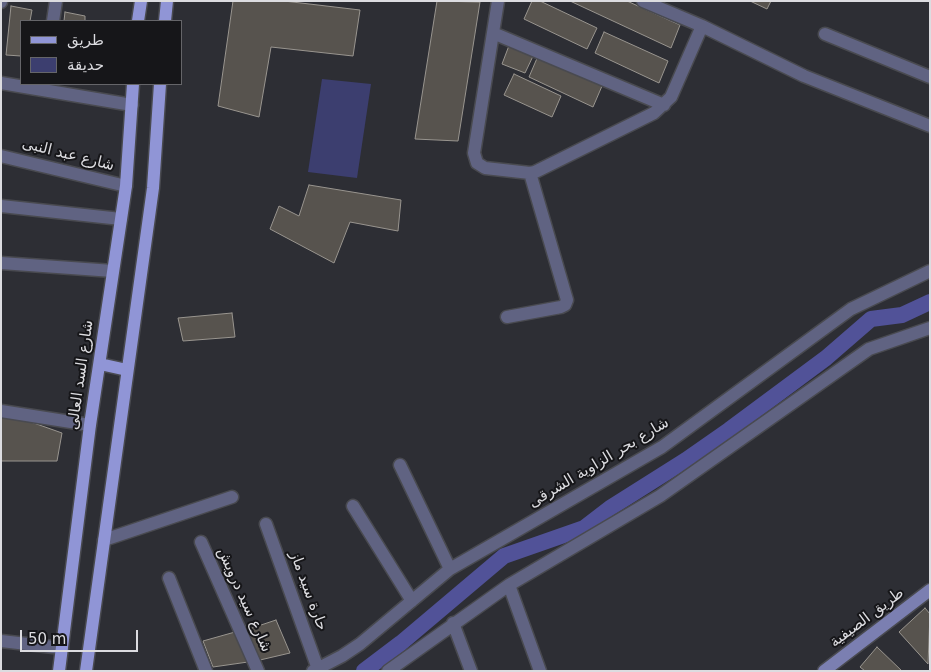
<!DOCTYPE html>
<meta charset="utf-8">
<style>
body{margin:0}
#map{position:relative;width:931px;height:672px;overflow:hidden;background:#2d2e34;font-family:"DejaVu Sans",Cairo,sans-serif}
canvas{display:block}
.frame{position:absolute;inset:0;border:2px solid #dcdce0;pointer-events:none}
.legend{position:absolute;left:20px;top:20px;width:162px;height:65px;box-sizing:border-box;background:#161619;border:1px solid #656569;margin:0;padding:6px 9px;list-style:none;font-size:15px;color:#dcdce0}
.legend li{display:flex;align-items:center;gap:10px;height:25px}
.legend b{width:25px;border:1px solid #656569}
.scale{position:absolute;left:20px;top:630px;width:118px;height:22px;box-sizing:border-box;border:2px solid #dcdce0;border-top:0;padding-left:6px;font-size:15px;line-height:18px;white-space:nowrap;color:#dcdce0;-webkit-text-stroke:4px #161619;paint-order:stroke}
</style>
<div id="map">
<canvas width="931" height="672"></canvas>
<div class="frame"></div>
<ul class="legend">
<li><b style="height:6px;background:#9095d6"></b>طريق</li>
<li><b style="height:14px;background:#3c3e6f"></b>حديقة</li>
</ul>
<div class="scale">50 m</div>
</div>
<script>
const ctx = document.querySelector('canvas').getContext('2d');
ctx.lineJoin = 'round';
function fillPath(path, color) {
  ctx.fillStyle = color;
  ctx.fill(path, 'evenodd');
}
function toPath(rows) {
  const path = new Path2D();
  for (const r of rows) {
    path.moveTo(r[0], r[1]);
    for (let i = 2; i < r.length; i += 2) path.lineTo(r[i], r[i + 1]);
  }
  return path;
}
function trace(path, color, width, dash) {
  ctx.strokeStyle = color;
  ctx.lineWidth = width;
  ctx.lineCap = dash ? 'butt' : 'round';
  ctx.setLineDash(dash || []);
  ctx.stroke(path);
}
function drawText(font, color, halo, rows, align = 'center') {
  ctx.font = font + ' "DejaVu Sans",Cairo,sans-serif';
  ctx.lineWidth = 4;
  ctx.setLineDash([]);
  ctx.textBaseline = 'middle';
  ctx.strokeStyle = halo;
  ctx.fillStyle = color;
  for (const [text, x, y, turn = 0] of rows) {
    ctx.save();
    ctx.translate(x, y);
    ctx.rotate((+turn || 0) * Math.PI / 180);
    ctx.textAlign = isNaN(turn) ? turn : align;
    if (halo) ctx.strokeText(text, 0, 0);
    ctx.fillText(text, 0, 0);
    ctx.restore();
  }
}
fillPath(toPath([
 [322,79,371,84,357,178,308,172]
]), '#3c3e6f');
trace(toPath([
 [364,671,401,643,504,556,584,528,610,508,686,460,729,430,826,358,871,319,902,315,930,302]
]), '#515298', 16);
const building = toPath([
 [233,1,284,1,360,10,353,56,271,47,259,117,218,106,233,1],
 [437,1,480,2,458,141,415,139,437,1],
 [532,1,540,1,597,28,587,49,524,19,532,1],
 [570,1,627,1,680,25,671,48,570,1],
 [750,1,771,1,767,9,750,1],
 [11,6,32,10,30,21,21,21,21,56,6,55,11,6],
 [65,12,85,16,85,21,64,21,65,12],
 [604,32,668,61,659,83,595,53,604,32],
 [510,43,534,54,525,73,502,64,510,43],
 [538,56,602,86,593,107,529,77,538,56],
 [514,74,561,96,552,117,504,95,514,74],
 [309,185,401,200,398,231,350,222,334,263,270,229,279,206,299,216,309,185],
 [232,313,235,337,183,341,178,318,232,313],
 [1,416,14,416,62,433,57,461,1,461,1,416],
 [925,608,930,614,928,664,899,632,925,608],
 [276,620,290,653,260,660,246,630,276,620],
 [235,632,248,662,213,667,203,641,235,632],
 [877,647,902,671,865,671,860,667,877,647]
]);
fillPath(building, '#57534e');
trace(building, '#99958f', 1);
const street = toPath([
 [498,1,474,153,477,163,485,168,530,173,535,172,654,113,671,97,702,26],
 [643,1,702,26,804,76,930,126],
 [1,2,1,1],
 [53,21,56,1],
 [493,33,664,105],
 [825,34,930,77],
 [1,83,132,105],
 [1,156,126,186],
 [1,206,121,219],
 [1,263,113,271],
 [507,317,561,307,565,305,567,300,530,173],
 [1,411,90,425],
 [400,465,450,569],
 [353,506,412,601],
 [266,524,318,669],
 [104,540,232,497],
 [201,542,258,671],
 [169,578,206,671],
 [509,585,540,671],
 [453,623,471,671],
 [1,641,62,648],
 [313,671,342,656,360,644,450,569,662,447,851,309,930,271],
 [388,671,509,585,660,496,869,349,930,328]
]);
const secondary = toPath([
 [824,671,930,590]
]);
const primary = toPath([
 [138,21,141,1],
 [165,21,167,1],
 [100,364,127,370],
 [59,671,90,425,126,186,133,84],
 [86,671,153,188,160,84]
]);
trace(street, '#494a50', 15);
trace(secondary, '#494a50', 15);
trace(primary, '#494a50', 15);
trace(street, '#606382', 12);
trace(secondary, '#7b7fb1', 12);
trace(primary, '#9095d6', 12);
drawText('15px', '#dcdce0', '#161619', [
 ["شارع عبد النبى",68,155,14],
 ["شارع السد العالى",81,375,-82],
 ["شارع بحر الزاوية الشرقى",599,463,-31],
 ["حارة سيد ماز",308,591,70],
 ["شارع سيد درويش",244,600,66],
 ["طريق الصيفية",867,618,-37]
]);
</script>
